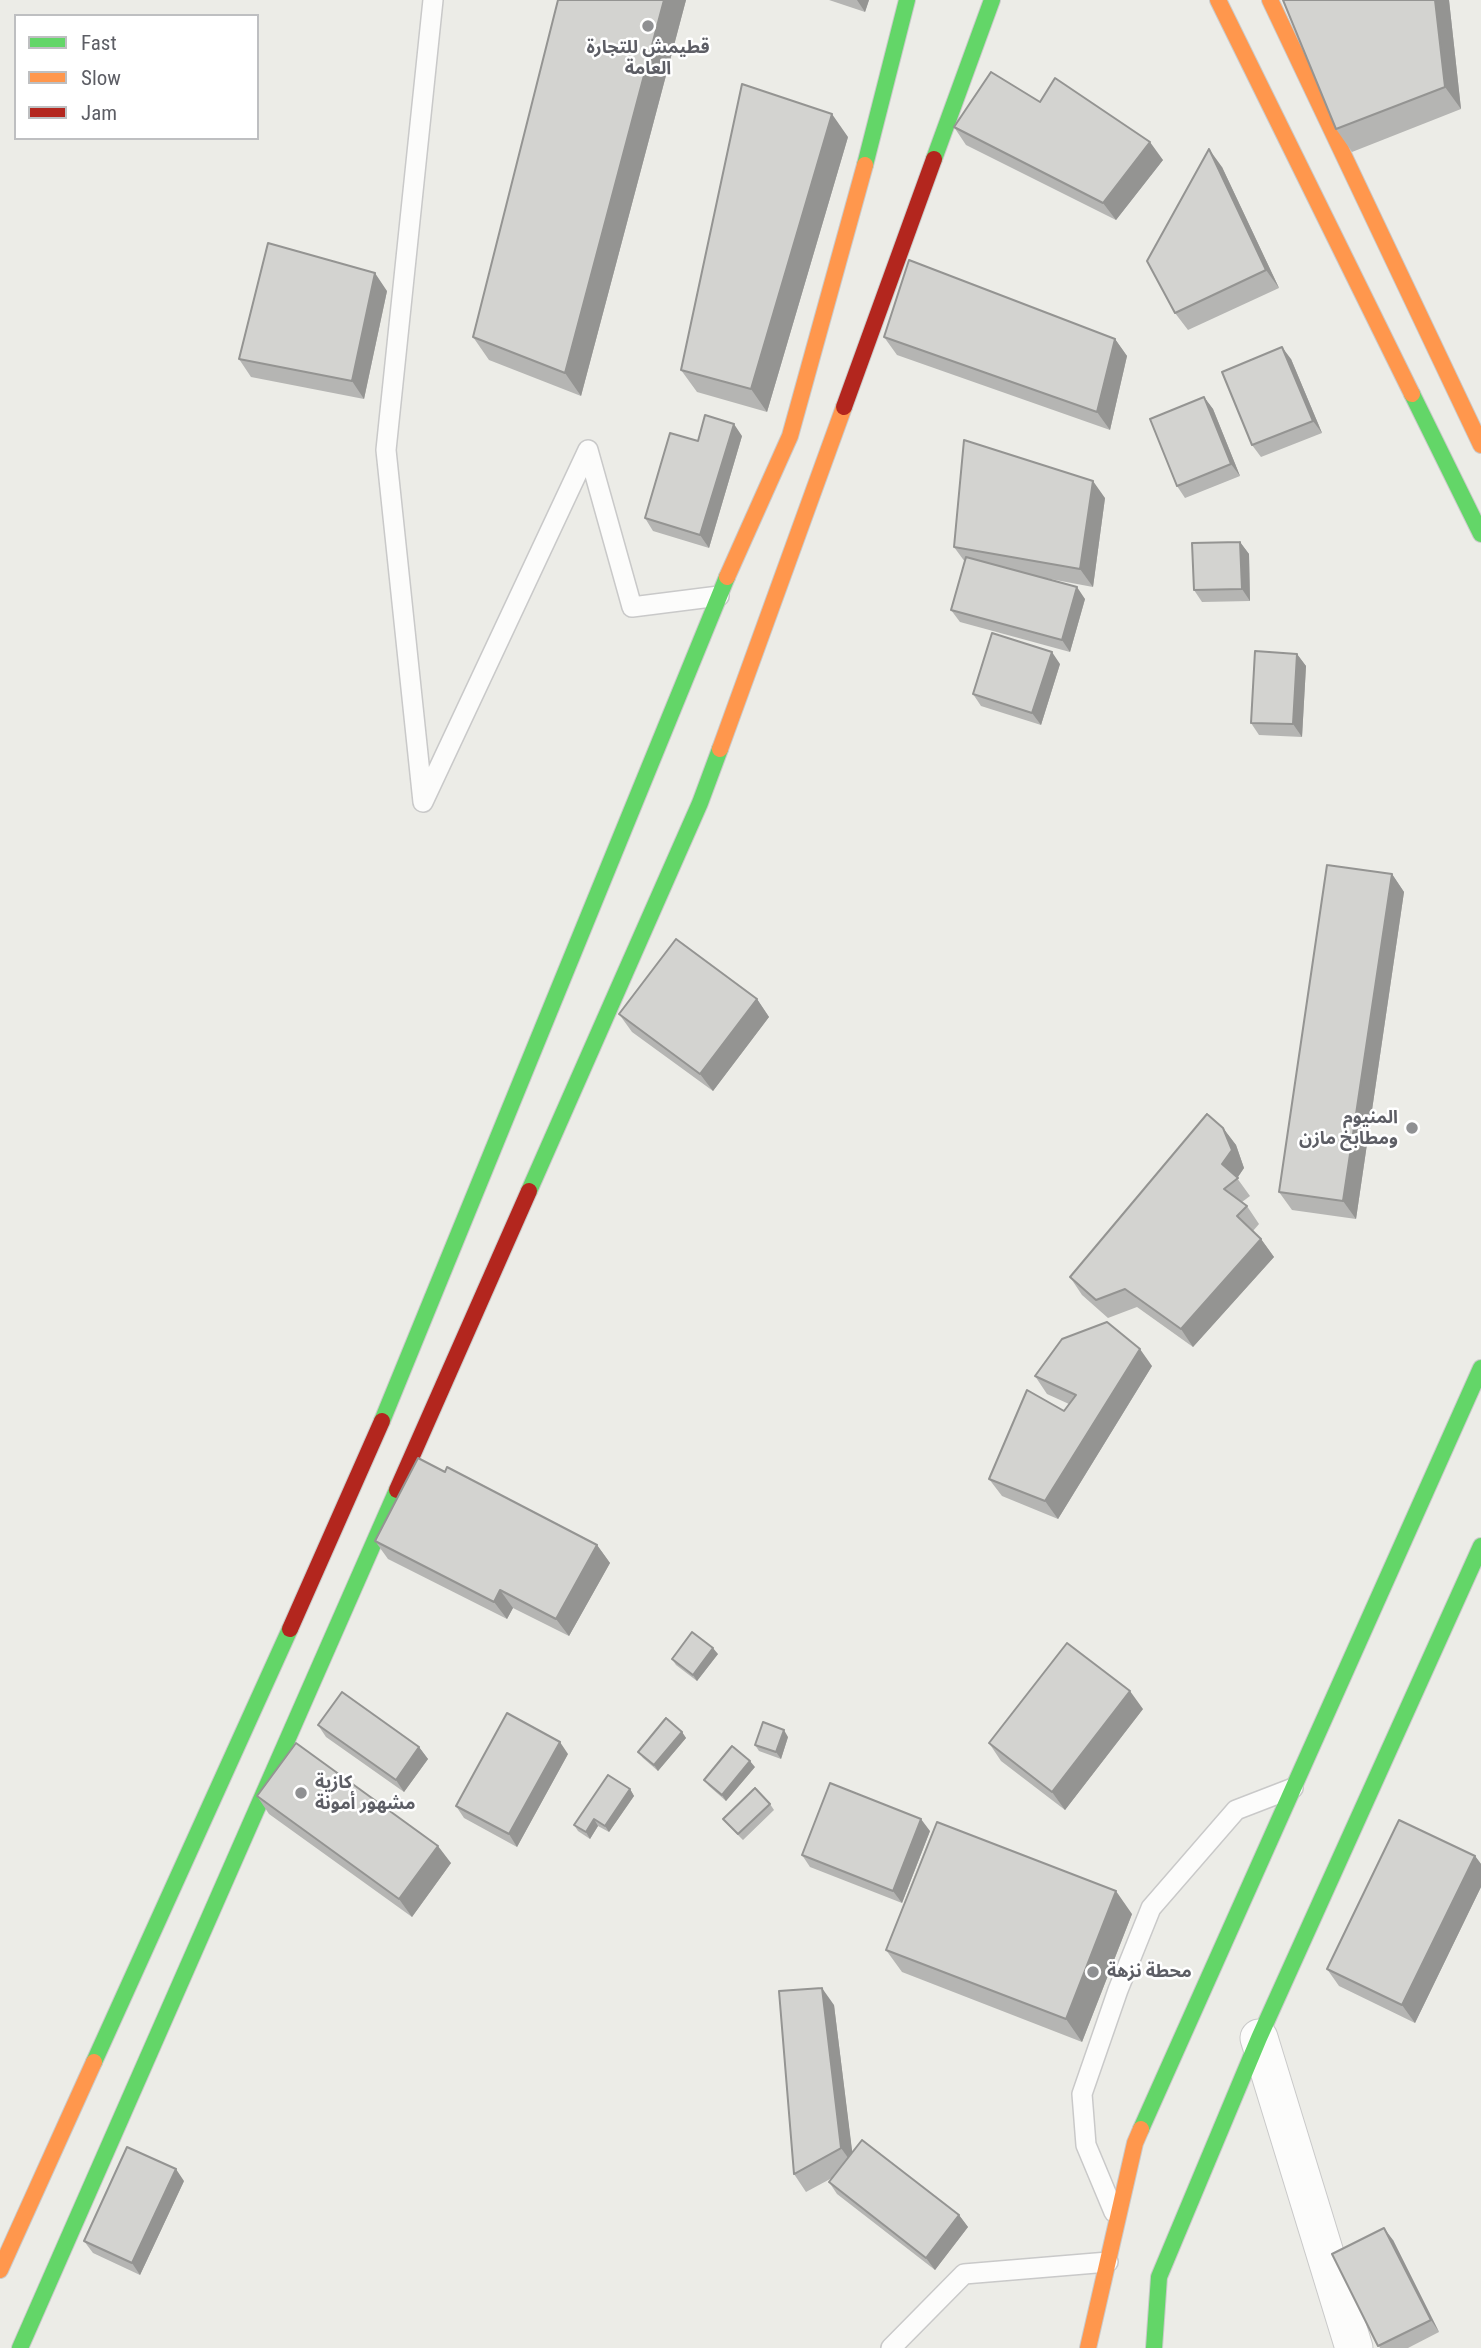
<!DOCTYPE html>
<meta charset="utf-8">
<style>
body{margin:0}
#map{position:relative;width:1481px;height:2348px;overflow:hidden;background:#ecece7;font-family:"Roboto Condensed",sans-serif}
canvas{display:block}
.legend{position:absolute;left:14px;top:14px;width:245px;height:126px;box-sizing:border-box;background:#fff;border:2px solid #bebfc1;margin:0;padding:9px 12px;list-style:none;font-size:21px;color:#5d5e65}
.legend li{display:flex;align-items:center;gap:14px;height:35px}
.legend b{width:35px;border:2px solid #bebfc1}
</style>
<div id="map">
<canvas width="1481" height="2348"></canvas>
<ul class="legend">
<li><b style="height:9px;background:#63d668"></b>Fast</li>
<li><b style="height:9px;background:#ff974d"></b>Slow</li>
<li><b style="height:9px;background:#b3261e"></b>Jam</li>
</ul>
</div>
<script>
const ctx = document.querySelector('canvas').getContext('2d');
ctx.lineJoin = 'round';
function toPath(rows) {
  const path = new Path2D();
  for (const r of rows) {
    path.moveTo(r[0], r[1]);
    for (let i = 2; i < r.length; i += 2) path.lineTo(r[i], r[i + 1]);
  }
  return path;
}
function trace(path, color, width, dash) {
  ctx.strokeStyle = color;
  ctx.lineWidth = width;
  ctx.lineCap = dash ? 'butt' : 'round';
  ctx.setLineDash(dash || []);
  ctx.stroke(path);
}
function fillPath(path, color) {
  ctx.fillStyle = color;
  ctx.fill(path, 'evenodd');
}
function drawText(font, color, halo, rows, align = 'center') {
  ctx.font = font + ' "Roboto Condensed","Noto Sans Arabic",sans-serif';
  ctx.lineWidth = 5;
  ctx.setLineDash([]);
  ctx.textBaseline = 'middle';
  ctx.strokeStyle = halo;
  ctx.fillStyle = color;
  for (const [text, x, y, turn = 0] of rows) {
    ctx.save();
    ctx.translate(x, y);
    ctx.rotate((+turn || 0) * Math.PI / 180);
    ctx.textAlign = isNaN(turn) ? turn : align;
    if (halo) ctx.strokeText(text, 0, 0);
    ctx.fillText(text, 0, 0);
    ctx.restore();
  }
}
const lane = toPath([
 [433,0,386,450,423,802,588,450,632,607,719,596],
 [1114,2212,1086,2145,1082,2094,1118,1990,1151,1908,1236,1810,1293,1788],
 [891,2348,964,2274,1108,2262]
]);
const street = toPath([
 [1259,2038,1354,2348]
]);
const fast = toPath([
 [934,159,992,0],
 [865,165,907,0],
 [1412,394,1481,534],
 [529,1191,700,803,720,749],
 [382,1421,727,577],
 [94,2062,290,1629],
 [1141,2129,1481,1368],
 [20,2348,397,1490],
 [1154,2348,1159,2277,1259,2038,1481,1546]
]);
const slow = toPath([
 [1218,0,1412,394],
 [1270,0,1481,445],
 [727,577,790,436,865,165],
 [720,749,844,407],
 [0,2270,94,2062],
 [1088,2348,1135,2143,1141,2129]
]);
const jam = toPath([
 [844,407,934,159],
 [397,1490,529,1191],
 [290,1629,382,1421]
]);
trace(lane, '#c9c9c9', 22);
trace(street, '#c9c9c9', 39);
trace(fast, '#cacaca', 18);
trace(slow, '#cacaca', 18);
trace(jam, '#cacaca', 18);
trace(lane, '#fcfcfb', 19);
trace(street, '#fcfcfb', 37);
trace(fast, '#63d668', 16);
trace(slow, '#ff974d', 16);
trace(jam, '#b3261e', 16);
fillPath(toPath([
 [558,0,686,0,581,396,489,360,473,337],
 [829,0,869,0,865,12],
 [1283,0,1449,0,1461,109,1352,152,1336,129],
 [1040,102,1163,160,1116,220,966,145,954,127],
 [848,137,767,412,697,392,681,370],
 [1222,167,1279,288,1188,330,1175,313],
 [387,291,364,399,251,377,239,359],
 [884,337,1115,339,1127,356,1110,430,897,355],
 [1291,359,1322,433,1261,457,1252,445],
 [1204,397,1213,409,1240,476,1185,498,1177,486],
 [742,436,709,548,653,531,645,518,698,441],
 [1105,498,1093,587,1045,578,1085,599,1070,652,960,622,951,610,965,562,954,547],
 [1240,542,1249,554,1250,601,1202,602,1194,590],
 [1297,654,1306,666,1302,737,1259,735,1251,723],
 [1060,664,1041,725,981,706,973,694],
 [1392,874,1404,892,1356,1219,1292,1210,1279,1192],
 [757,999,769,1017,713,1091,632,1032,619,1014],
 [1223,1128,1236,1145,1244,1168,1237,1178,1250,1196,1242,1202,1247,1206,1259,1224,1253,1231,1261,1239,1274,1257,1193,1347,1137,1307,1108,1318,1082,1295,1070,1277],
 [1152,1366,1058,1519,1002,1496,989,1479,1064,1411,1069,1404,1047,1394,1035,1376],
 [445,1472,597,1545,610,1563,569,1636,513,1608,507,1619,388,1559,375,1541],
 [718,1654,697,1681,676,1665,672,1659],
 [1143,1709,1065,1810,1001,1761,989,1743],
 [318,1725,419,1747,428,1759,404,1792,326,1737],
 [682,1732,686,1738,658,1771,643,1758,638,1752],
 [788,1737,781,1759,759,1751,755,1745],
 [568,1754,517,1847,464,1818,456,1806],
 [755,1767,726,1801,709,1786,704,1780],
 [630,1789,634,1796,609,1832,598,1826,590,1839,578,1831,574,1825],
 [257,1796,451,1863,412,1917,269,1814],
 [770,1804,774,1810,743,1840,728,1825,723,1819],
 [930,1831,902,1903,810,1867,802,1855],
 [1475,1856,1481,1864,1481,1887,1415,2023,1339,1986,1327,1969],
 [1132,1914,1082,2042,902,1972,886,1950],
 [834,2005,852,2152,959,2215,968,2227,935,2270,837,2194,829,2182,832,2178,806,2192,794,2174],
 [184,2181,140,2275,93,2253,84,2241],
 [1393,2240,1439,2332,1408,2348,1380,2348,1332,2254]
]), '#b5b5b3');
fillPath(toPath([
 [664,0,686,0,581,396,565,373],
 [857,0,869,0,865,12],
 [1435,0,1449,0,1461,109,1445,87],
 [832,114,848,137,767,412,751,389],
 [1150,142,1163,160,1116,220,1103,203],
 [1209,149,1222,167,1279,288,1266,270],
 [375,273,387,291,364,399,352,381],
 [1115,339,1127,356,1110,430,1097,412],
 [1282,347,1291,359,1322,433,1313,421],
 [1204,397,1213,409,1240,476,1231,464],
 [734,424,742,436,709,548,700,535],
 [1093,481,1105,498,1093,587,1080,569],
 [1240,542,1249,554,1250,601,1242,589],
 [1077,587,1085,599,1070,652,1062,640],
 [1052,652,1060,664,1041,725,1032,713],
 [1297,654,1306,666,1302,737,1293,724],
 [1392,874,1404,892,1356,1219,1343,1201],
 [757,999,769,1017,713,1091,700,1074],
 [1223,1128,1236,1145,1244,1168,1236,1180,1222,1164],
 [1261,1239,1274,1257,1193,1347,1181,1329],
 [1140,1349,1152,1366,1058,1519,1045,1501],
 [597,1545,610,1563,569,1636,556,1619],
 [500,1590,513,1608,507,1619,494,1602],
 [713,1648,718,1654,697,1681,693,1675],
 [1130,1691,1143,1709,1065,1810,1052,1792],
 [784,1730,788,1737,781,1759,776,1752],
 [682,1732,686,1738,658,1771,654,1765],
 [560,1742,568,1754,517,1847,509,1834],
 [419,1747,428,1759,404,1792,396,1780],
 [750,1761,755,1767,726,1801,722,1795],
 [630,1789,634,1796,609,1832,605,1826],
 [594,1819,598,1826,590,1839,586,1832],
 [921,1819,930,1831,902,1903,893,1891],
 [438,1846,451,1863,412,1917,399,1899],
 [1475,1856,1481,1864,1481,1887,1415,2023,1402,2005],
 [1116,1891,1132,1914,1082,2042,1066,2019],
 [822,1988,834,2005,854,2166,841,2148],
 [176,2169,184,2181,140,2275,132,2263],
 [959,2215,968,2227,935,2270,926,2258],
 [1384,2228,1393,2240,1439,2332,1431,2320]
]), '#949492');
const building = toPath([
 [558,0,664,0,565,373,473,337,558,0],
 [1283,0,1435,0,1445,87,1336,129,1283,0],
 [991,72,1040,102,1055,78,1150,142,1103,203,954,127,991,72],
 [742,84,832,114,751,389,681,370,742,84],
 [1209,149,1266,270,1175,313,1147,261,1209,149],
 [268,243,375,273,352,381,239,359,268,243],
 [909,260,1115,339,1097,412,884,337,909,260],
 [1282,347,1313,421,1252,445,1222,372,1282,347],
 [1204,397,1231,464,1177,486,1150,419,1204,397],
 [705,415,734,424,700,535,645,518,670,433,698,441,705,415],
 [964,440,1093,481,1080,569,954,547,964,440],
 [1240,542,1242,589,1194,590,1192,543,1240,542],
 [966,557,1077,587,1062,640,951,610,966,557],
 [992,633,1052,652,1032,713,973,694,992,633],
 [1255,651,1297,654,1293,724,1251,723,1255,651],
 [1327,865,1392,874,1343,1201,1279,1192,1327,865],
 [676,939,757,999,700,1074,619,1014,676,939],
 [1207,1114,1223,1128,1232,1150,1222,1164,1238,1178,1224,1189,1247,1206,1237,1216,1261,1239,1181,1329,1125,1289,1096,1300,1070,1277,1207,1114],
 [1107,1322,1140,1349,1045,1501,989,1479,1027,1390,1064,1411,1076,1395,1035,1376,1062,1339,1107,1322],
 [418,1458,445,1472,447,1467,597,1545,556,1619,500,1590,494,1602,375,1541,418,1458],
 [692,1632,713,1648,693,1675,672,1659,692,1632],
 [1067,1643,1130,1691,1052,1792,989,1743,1067,1643],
 [342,1692,419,1747,396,1780,318,1725,342,1692],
 [507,1713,560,1742,509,1834,456,1806,507,1713],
 [666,1718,682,1732,654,1765,638,1752,666,1718],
 [763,1722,784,1730,776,1752,755,1745,763,1722],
 [296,1743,438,1846,399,1899,257,1796,296,1743],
 [732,1746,750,1761,722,1795,704,1780,732,1746],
 [608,1775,630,1789,605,1826,594,1819,586,1832,574,1825,608,1775],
 [830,1783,921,1819,893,1891,802,1855,830,1783],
 [755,1788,770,1804,738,1834,723,1819,755,1788],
 [1399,1820,1475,1856,1402,2005,1327,1969,1399,1820],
 [937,1822,1116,1891,1066,2019,886,1950,937,1822],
 [822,1988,841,2148,794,2174,779,1991,822,1988],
 [862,2140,959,2215,926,2258,829,2182,862,2140],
 [127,2147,176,2169,132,2263,84,2241,127,2147],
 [1384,2228,1431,2320,1378,2346,1332,2254,1384,2228]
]);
fillPath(building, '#d3d3d0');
trace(building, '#949492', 2);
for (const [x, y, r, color] of [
 [648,26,7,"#8f9092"],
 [1412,1128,7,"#8f9092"],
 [301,1793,7,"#8f9092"],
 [1093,1972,7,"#8f9092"]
]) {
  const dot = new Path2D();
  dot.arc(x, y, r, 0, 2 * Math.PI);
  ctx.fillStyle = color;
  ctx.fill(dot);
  trace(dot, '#fff', 2.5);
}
drawText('bold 18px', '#5d5e65', '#fff', [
 ["قطيمش للتجارة",648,48,"center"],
 ["العامة",648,69,"center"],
 ["المنيوم",1398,1118,"right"],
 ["ومطابخ مازن",1398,1139,"right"],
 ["كازية",315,1783],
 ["مشهور أمونة",315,1804],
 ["محطة نزهة",1107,1972]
], 'left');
</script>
